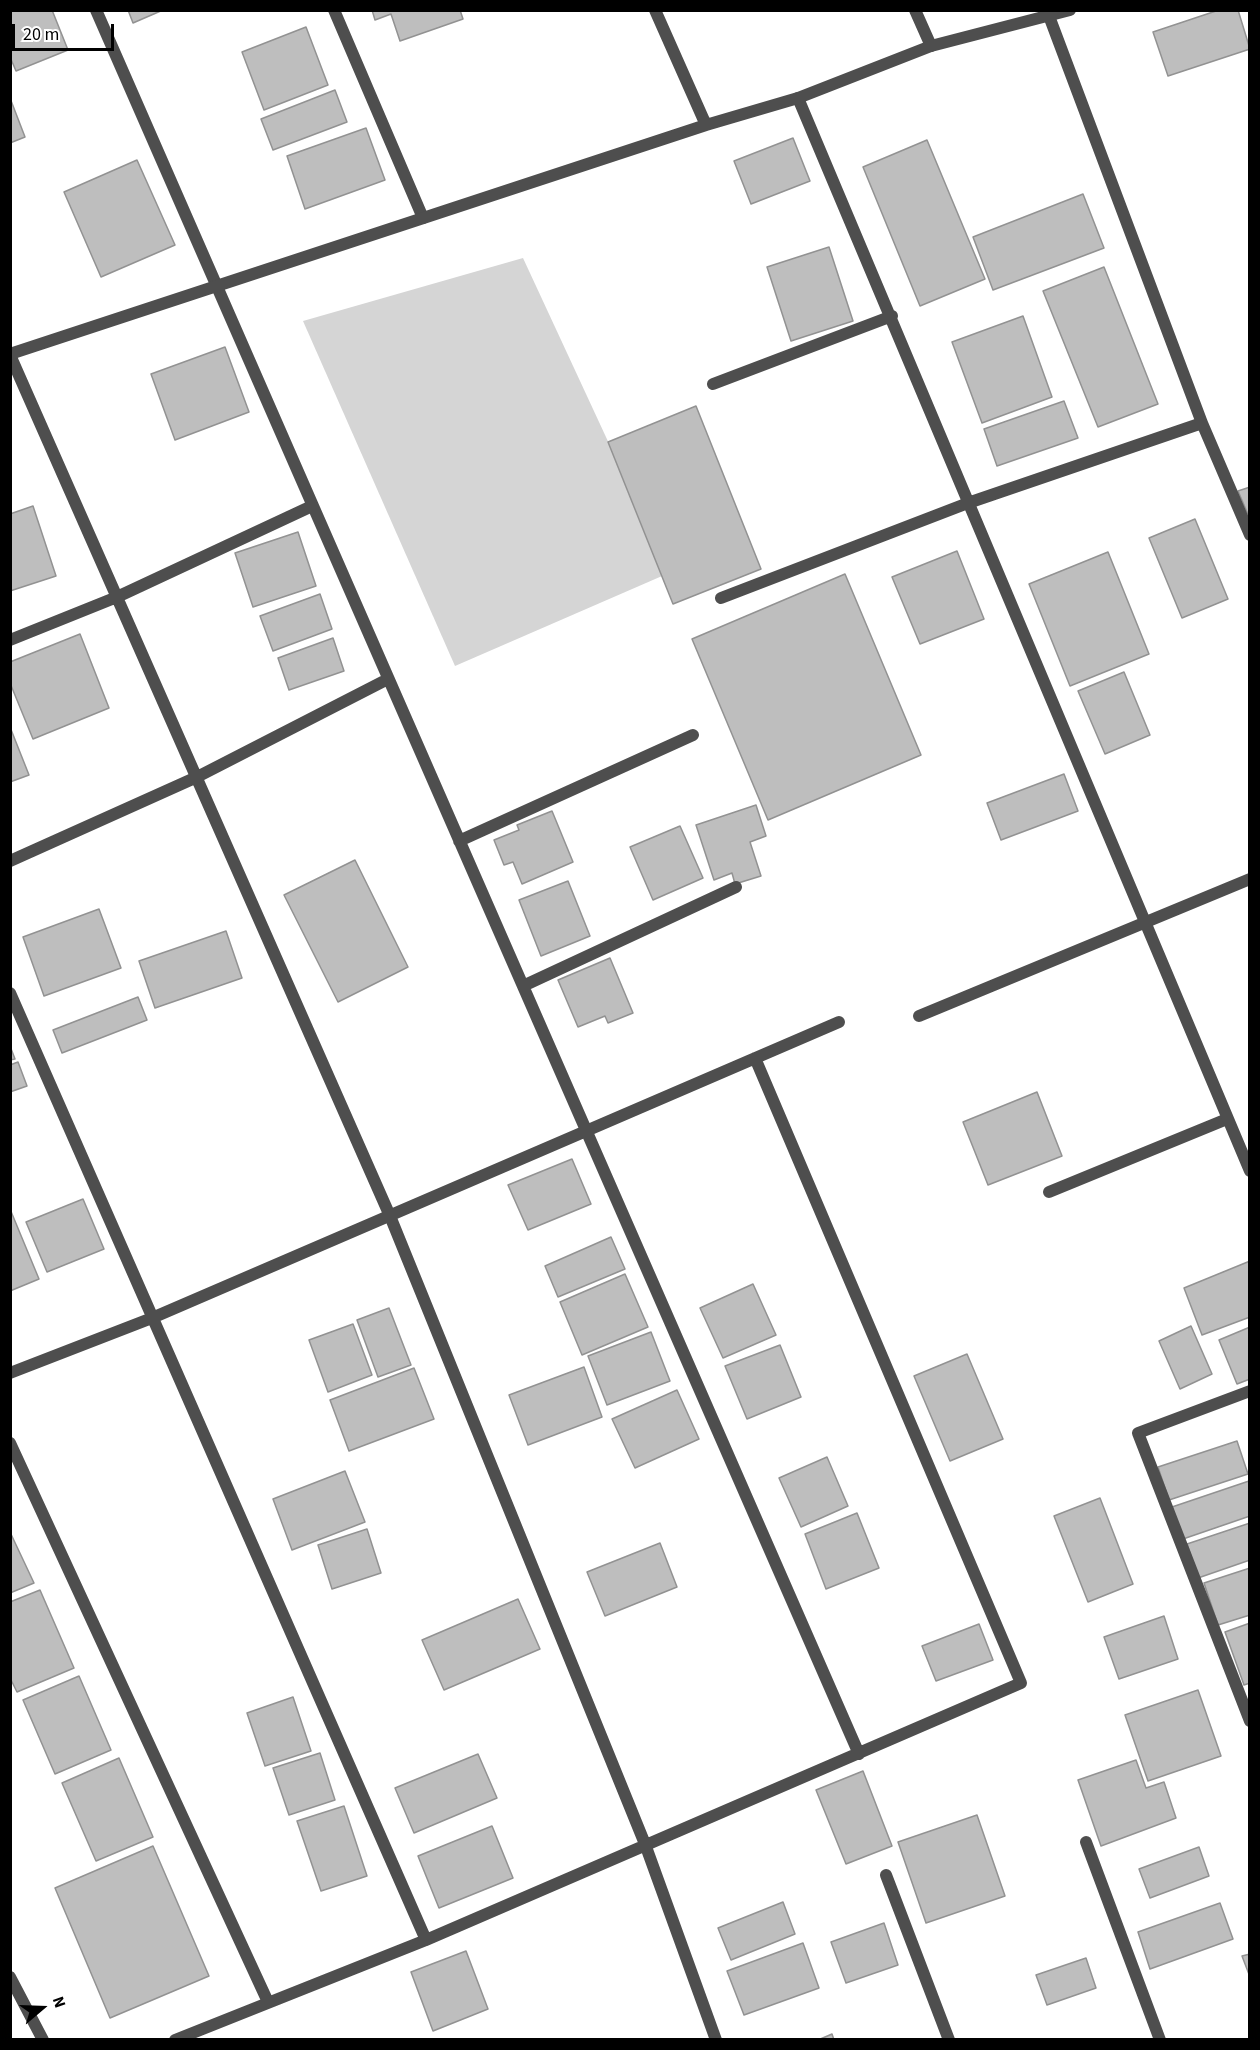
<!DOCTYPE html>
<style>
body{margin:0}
#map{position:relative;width:1260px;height:2050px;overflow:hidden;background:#fff;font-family:"Source Sans 3",sans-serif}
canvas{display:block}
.frame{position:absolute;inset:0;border:12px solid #000;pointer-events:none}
.north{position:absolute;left:12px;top:1978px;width:60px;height:60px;-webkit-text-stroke:4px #fff;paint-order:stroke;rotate:71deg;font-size:16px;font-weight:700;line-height:24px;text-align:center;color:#000}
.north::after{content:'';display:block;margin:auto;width:21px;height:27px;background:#000;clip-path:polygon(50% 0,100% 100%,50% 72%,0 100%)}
.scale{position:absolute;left:12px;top:24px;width:102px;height:27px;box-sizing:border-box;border:3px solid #000;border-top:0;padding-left:8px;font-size:18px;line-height:21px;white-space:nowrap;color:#000;-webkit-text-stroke:4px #fff;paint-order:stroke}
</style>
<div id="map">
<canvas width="1260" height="2050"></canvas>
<div class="frame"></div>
<div class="north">N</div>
<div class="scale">20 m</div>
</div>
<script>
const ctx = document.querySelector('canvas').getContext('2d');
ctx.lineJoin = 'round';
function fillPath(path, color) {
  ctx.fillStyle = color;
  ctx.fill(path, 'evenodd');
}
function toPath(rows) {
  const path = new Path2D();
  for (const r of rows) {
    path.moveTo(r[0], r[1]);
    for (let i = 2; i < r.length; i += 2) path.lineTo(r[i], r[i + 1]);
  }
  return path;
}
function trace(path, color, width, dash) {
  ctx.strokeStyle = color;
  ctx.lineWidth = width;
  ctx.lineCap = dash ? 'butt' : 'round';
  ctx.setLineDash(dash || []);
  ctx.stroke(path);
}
fillPath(toPath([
 [523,258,669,573,455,666,303,321]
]), '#d5d5d5');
const building = toPath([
 [52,10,68,50,16,71,10,57,10,11,52,10],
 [128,10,163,10,133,23,128,10],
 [372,10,460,10,463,19,400,41,391,14,375,20,372,10],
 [1219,10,1238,10,1250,49,1168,76,1153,32,1219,10],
 [306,27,328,85,264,110,242,52,306,27],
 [335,90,347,122,273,150,261,119,335,90],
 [10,98,25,137,10,143,10,98],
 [366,128,385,180,305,209,287,156,366,128],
 [793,138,810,181,751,204,734,161,793,138],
 [927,140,985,279,920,306,863,167,927,140],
 [137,160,175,245,101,277,64,192,137,160],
 [1083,194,1104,248,993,290,973,237,1083,194],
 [829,247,853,321,791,341,767,267,829,247],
 [1104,267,1158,404,1098,427,1043,291,1104,267],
 [1023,316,1052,397,982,423,952,342,1023,316],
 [225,347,249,412,175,440,151,374,225,347],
 [1064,401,1078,438,997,466,984,429,1064,401],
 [696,406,761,569,673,604,608,442,696,406],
 [1250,487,1250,519,1238,491,1250,487],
 [33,506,56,576,10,591,10,514,33,506],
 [1195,519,1228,599,1182,618,1149,538,1195,519],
 [298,532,316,586,253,607,235,553,298,532],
 [957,551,984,619,920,644,892,577,957,551],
 [1108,552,1149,654,1070,686,1029,584,1108,552],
 [845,574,921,755,768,820,692,639,845,574],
 [320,594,332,629,273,651,260,616,320,594],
 [80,634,109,708,33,739,10,683,10,662,80,634],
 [333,638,344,671,289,690,278,658,333,638],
 [1124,672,1150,735,1105,754,1078,691,1124,672],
 [10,727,29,775,10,782,10,727],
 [1064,774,1078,811,1001,840,987,803,1064,774],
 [756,805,766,836,750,842,761,876,735,884,732,873,714,880,696,825,756,805],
 [552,811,573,862,522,884,513,862,504,865,494,840,519,830,517,825,552,811],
 [680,826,703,878,653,900,630,847,680,826],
 [355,860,408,967,338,1002,284,895,355,860],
 [568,881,590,936,541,956,519,900,568,881],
 [99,909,121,968,44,996,23,937,99,909],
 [226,931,242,978,155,1008,139,961,226,931],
 [610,958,633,1013,608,1023,605,1016,578,1027,558,980,610,958],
 [138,997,147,1020,62,1053,53,1030,138,997],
 [10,1046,15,1059,10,1060,10,1046],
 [18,1062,27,1086,10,1092,10,1065,18,1062],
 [1037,1092,1062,1156,988,1185,963,1122,1037,1092],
 [572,1159,591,1204,528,1230,508,1185,572,1159],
 [83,1199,104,1249,47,1272,26,1222,83,1199],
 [10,1209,39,1279,10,1291,10,1209],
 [611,1237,625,1269,558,1297,545,1266,611,1237],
 [1250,1261,1250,1317,1202,1335,1184,1288,1250,1261],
 [625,1274,648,1327,582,1355,560,1302,625,1274],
 [753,1284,776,1335,723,1358,700,1308,753,1284],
 [389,1308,411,1365,378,1377,357,1320,389,1308],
 [353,1324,372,1375,328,1392,309,1340,353,1324],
 [1191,1326,1212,1374,1180,1389,1159,1341,1191,1326],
 [1250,1327,1250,1379,1237,1384,1219,1340,1250,1327],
 [651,1332,670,1381,607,1405,588,1356,651,1332],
 [780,1345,801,1397,747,1419,725,1366,780,1345],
 [967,1354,1003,1439,950,1461,914,1376,967,1354],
 [584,1367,602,1417,528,1445,509,1395,584,1367],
 [414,1368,434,1419,349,1451,330,1400,414,1368],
 [677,1390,699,1439,635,1468,612,1419,677,1390],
 [1237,1441,1248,1474,1169,1500,1158,1467,1237,1441],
 [827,1457,848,1506,801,1527,779,1478,827,1457],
 [345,1471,365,1522,292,1550,273,1499,345,1471],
 [1249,1481,1250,1516,1183,1539,1172,1507,1249,1481],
 [1100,1498,1133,1584,1088,1602,1054,1516,1100,1498],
 [857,1513,879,1568,826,1589,805,1534,857,1513],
 [1250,1523,1250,1560,1198,1578,1187,1544,1250,1523],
 [367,1529,381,1573,332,1589,318,1545,367,1529],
 [10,1532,34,1583,10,1593,10,1532],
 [660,1543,677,1587,605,1616,587,1572,660,1543],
 [1250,1568,1250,1615,1218,1625,1204,1583,1250,1568],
 [40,1590,74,1668,17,1692,10,1678,10,1602,40,1590],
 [518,1599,540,1649,444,1690,422,1640,518,1599],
 [1164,1616,1178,1659,1119,1679,1104,1637,1164,1616],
 [1250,1623,1250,1683,1244,1685,1225,1632,1250,1623],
 [979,1624,993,1660,936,1681,922,1646,979,1624],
 [79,1676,111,1750,55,1774,23,1700,79,1676],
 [1198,1690,1221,1756,1148,1781,1125,1715,1198,1690],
 [293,1697,311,1751,265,1766,247,1713,293,1697],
 [320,1753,335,1800,289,1815,273,1768,320,1753],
 [478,1754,497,1798,414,1833,395,1788,478,1754],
 [119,1758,153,1837,96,1861,62,1783,119,1758],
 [1136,1760,1146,1788,1164,1782,1176,1818,1101,1846,1078,1780,1136,1760],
 [863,1771,892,1846,846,1864,816,1790,863,1771],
 [344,1806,367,1876,321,1891,297,1821,344,1806],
 [977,1815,1005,1896,926,1923,898,1842,977,1815],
 [492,1826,513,1878,439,1908,418,1856,492,1826],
 [153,1846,209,1976,110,2018,55,1888,153,1846],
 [1199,1847,1209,1876,1150,1898,1139,1869,1199,1847],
 [783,1902,795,1934,731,1960,718,1928,783,1902],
 [1220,1903,1233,1939,1150,1969,1138,1932,1220,1903],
 [884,1923,898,1965,846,1983,831,1942,884,1923],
 [803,1943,819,1988,744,2015,727,1971,803,1943],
 [466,1951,488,2009,433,2031,411,1972,466,1951],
 [1250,1954,1250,1977,1242,1956,1250,1954],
 [1086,1958,1096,1988,1047,2005,1036,1975,1086,1958],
 [832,2034,834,2040,818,2040,832,2034]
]);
fillPath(building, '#bebebe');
trace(building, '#929292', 1.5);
trace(toPath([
 [1049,1192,1227,1119]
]), '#4e4e4e', 12);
trace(toPath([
 [96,10,859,1754],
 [334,10,423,218],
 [915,10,931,46],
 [1049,16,1202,423,1250,535],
 [798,98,1250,1171],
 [10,355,390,1216,645,1844,716,2040],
 [713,384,892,316],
 [721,598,968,503,1202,423],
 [10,640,117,597,312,506],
 [459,841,693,735],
 [10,861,197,777,388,679],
 [523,986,736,887],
 [10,993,426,1940],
 [919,1016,1250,879],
 [10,1373,152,1318,839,1022],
 [1250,1391,1138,1433,1250,1721],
 [10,1443,268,2002],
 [1086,1842,1160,2040],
 [886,1875,949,2040],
 [10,1977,43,2040],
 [175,2040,426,1940,1021,1683,755,1058]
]), '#4e4e4e', 12);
trace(toPath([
 [655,10,706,125],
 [10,354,706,125,798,98,931,46,1070,10]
]), '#4e4e4e', 12);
</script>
